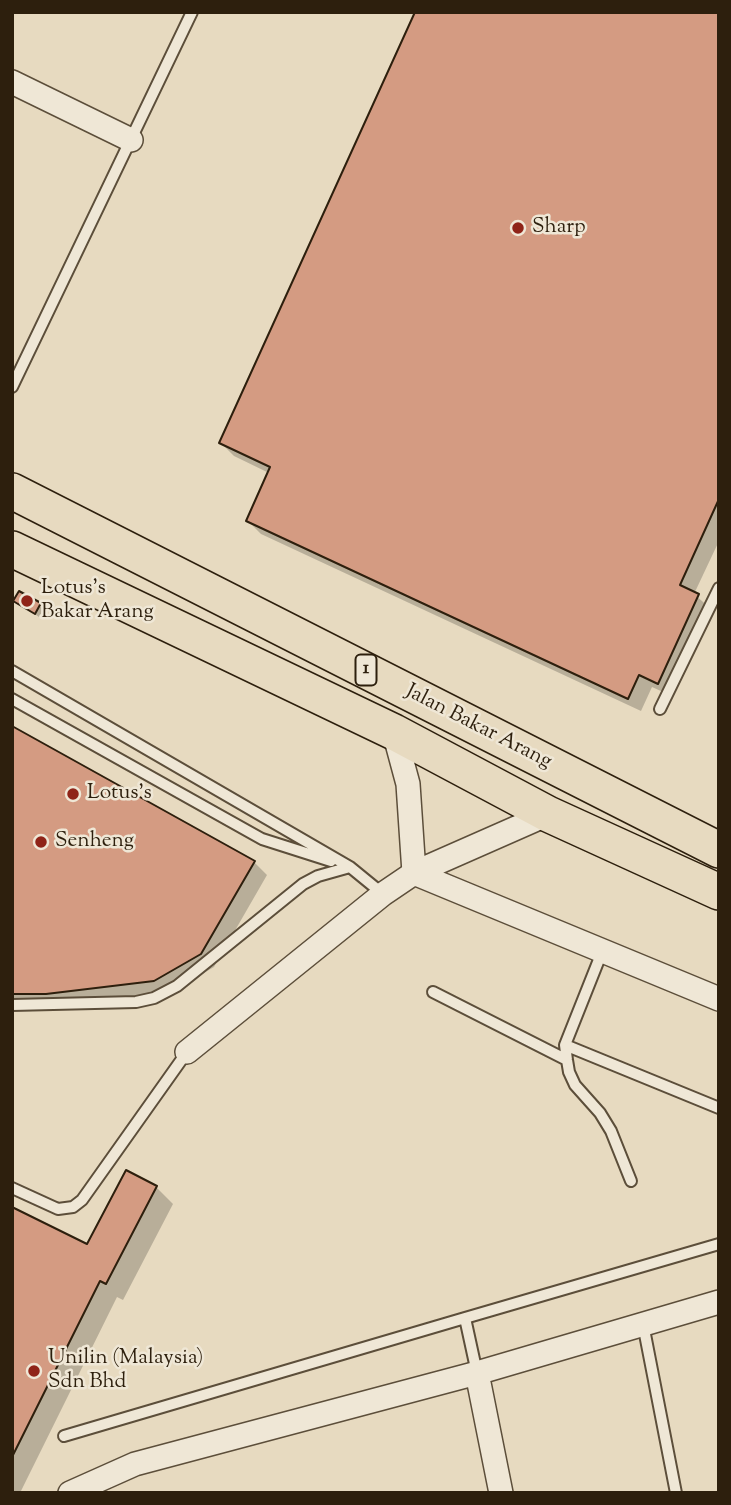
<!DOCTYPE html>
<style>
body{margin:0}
#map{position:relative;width:731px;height:1505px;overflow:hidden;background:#e7dac0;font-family:"Sorts Mill Goudy",serif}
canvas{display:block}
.frame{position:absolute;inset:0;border:14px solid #2d1f0d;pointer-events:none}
</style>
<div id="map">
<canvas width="731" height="1505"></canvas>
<div class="frame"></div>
</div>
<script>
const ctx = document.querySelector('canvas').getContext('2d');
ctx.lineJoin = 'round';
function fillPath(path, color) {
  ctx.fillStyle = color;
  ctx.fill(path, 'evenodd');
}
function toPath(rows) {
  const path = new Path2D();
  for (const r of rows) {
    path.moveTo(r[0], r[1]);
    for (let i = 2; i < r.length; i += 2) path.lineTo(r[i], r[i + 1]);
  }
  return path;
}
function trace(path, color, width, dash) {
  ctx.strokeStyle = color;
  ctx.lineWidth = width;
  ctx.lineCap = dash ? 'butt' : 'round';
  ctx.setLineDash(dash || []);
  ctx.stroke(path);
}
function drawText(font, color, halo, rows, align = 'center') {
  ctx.font = font + ' "Sorts Mill Goudy",serif';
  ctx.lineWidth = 5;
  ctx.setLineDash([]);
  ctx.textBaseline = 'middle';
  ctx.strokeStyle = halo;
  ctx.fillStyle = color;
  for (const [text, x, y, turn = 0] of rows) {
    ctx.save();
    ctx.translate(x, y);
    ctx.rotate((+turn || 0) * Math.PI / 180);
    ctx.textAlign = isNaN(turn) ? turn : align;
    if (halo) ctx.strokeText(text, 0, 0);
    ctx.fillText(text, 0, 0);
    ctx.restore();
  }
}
fillPath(toPath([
 [719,12,719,541,694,594,711,609,672,696,652,687,641,711,261,534,248,521,269,473,234,456,221,443],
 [20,593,44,609,39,617,15,601],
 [12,728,254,862,267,875,214,967,168,994,60,1007,12,1007],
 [156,1187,173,1204,123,1300,117,1297,20,1493,12,1493,12,1209,88,1247]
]), '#0003');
const building = toPath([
 [415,12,719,12,719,499,680,585,699,594,658,684,639,675,628,699,246,521,270,467,219,443,415,12],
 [19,591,41,603,35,614,13,601,19,591],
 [12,726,255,861,201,954,154,981,46,994,12,994,12,726],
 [126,1170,157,1186,106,1284,100,1281,12,1457,12,1207,87,1244,126,1170]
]);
fillPath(building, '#d49b82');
trace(building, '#2d1f0d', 2);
const lane = toPath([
 [12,387,192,12],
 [12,671,350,867,383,894],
 [12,699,262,839,331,861],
 [660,709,719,588],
 [602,952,565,1045,567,1060,569,1072,575,1085,600,1113,611,1131,631,1181],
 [433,992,567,1060],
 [12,1005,136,1002,154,998,177,986,303,884,318,876,350,867],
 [565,1045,719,1108],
 [12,1188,58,1209,73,1207,82,1200,187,1052],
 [643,1324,676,1493],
 [477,1373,465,1318,719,1244],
 [64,1436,465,1318]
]);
const street = toPath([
 [12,82,131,140],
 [394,732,408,784,414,873],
 [414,873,719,999],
 [187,1052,383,894,414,873,548,814],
 [477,1373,501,1493],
 [70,1493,135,1464,477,1373,719,1302]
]);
const primary = toPath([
 [12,491,719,850],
 [12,549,394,732,548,814,719,892]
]);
trace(lane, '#5c4e3a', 14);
trace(street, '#5c4e3a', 26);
trace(primary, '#2d1f0d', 38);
trace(lane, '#efe7d6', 10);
trace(street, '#efe7d6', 23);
trace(primary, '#e7dac0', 35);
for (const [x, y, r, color] of [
 [518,228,7,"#8f2418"],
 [27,601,7,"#8f2418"],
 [73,794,7,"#8f2418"],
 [41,842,7,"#8f2418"],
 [34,1371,7,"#8f2418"]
]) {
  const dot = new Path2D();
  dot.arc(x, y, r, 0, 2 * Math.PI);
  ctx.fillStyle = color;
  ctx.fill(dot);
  trace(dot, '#efe7d6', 2.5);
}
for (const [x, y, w] of [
 [366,670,21]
]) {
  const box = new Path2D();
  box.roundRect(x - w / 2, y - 15.5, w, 31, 5);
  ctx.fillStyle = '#efe7d6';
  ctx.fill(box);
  trace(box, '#2d1f0d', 2);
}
drawText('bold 19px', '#2d1f0d', null, [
 ["1",366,670]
]);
drawText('21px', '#2d1f0d', '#efe7d6', [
 ["Sharp",532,228],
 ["Lotus's",41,589],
 ["Bakar Arang",41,613],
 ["Lotus's",87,794],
 ["Senheng",55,842],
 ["Unilin (Malaysia)",48,1359],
 ["Sdn Bhd",48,1383]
], 'left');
drawText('21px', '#2d1f0d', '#efe7d6', [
 ["Jalan Bakar Arang",478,728,27]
]);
</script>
